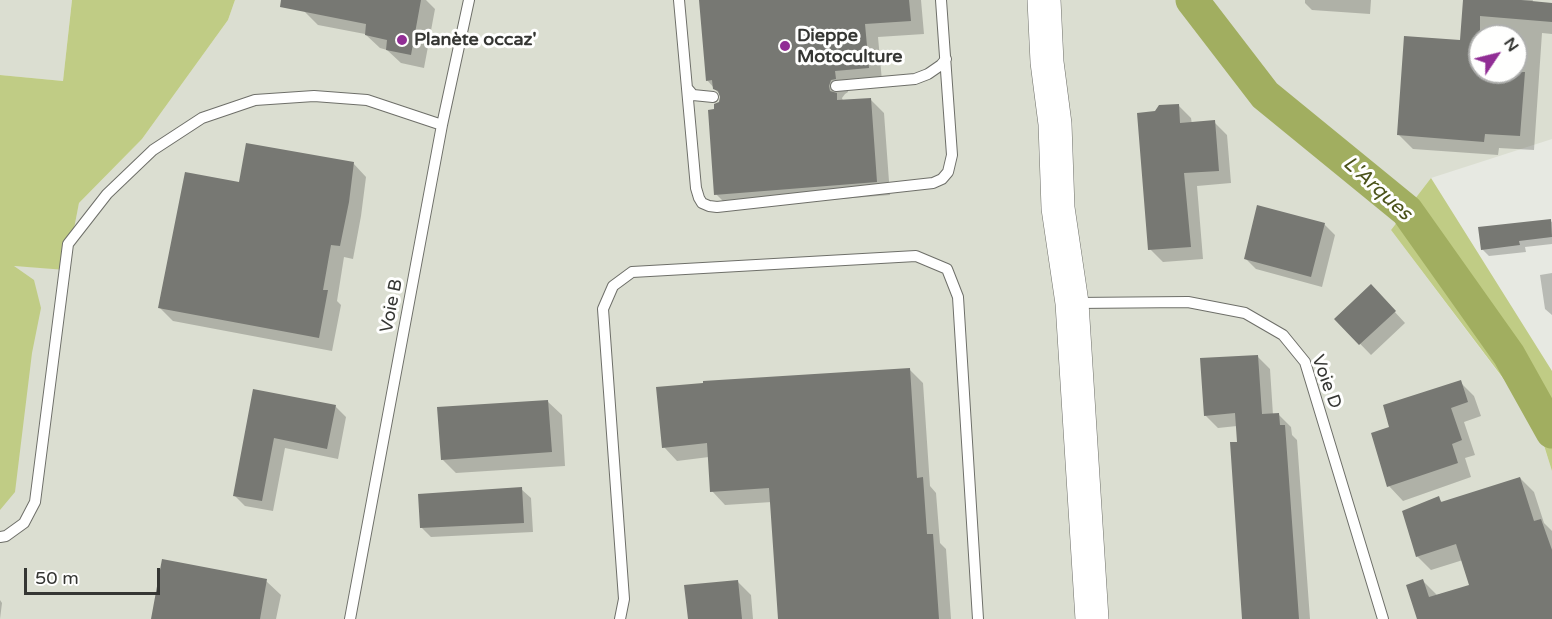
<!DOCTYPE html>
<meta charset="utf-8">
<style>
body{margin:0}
#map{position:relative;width:1552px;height:619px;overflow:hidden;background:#e7e9e2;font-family:"Varela Round",sans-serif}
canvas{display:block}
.north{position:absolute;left:1468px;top:24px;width:60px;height:60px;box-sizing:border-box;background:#fffffe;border:2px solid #aeafad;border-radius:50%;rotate:55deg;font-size:16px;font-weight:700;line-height:24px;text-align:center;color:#353633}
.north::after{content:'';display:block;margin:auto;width:21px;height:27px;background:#912e95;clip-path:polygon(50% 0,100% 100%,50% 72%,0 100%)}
.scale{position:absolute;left:24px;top:568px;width:136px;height:27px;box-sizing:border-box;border:3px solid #353633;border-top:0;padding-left:8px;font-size:18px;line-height:21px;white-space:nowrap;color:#353633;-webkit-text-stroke:4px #fffffe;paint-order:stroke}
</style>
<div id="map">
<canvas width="1552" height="619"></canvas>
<div class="north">N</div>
<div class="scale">50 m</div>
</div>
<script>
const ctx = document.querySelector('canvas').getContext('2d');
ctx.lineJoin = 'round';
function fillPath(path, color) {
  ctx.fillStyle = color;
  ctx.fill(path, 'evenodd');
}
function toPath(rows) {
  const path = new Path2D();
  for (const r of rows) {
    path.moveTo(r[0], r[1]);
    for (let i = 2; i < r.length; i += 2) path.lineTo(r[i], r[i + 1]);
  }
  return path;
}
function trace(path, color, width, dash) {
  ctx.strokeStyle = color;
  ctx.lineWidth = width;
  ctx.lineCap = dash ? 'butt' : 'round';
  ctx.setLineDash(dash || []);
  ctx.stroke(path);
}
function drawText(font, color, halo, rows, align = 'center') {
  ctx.font = font + ' "Varela Round",sans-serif';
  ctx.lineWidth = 6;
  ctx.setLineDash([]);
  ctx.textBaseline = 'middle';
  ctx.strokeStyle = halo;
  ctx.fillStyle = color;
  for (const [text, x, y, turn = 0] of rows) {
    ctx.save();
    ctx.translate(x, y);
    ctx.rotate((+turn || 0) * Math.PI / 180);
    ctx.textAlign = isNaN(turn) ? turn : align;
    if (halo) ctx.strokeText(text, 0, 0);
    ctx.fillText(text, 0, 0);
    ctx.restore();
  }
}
fillPath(toPath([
 [0,0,72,0,63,81,0,75],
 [235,0,1552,0,1552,139,1431,178,1391,230,1537,424,1552,471,1552,619,0,619,0,268,13,266,66,269,79,203,142,139,228,20],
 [1480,36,1516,36,1516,72,1480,72]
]), '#dbded1');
fillPath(toPath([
 [72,0,235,0,228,20,142,139,79,203,66,270,14,266,34,280,41,308,32,353,15,492,0,510,0,75,63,81],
 [1431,178,1552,371,1552,471,1537,423,1391,230]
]), '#c0cc85');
fillPath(toPath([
 [307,0,426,0,435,9,424,68,401,63,387,50,380,48,365,34,318,25,304,11],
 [701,0,921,0,924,34,878,37,882,81,848,84,848,92,845,94,842,98,843,101,870,99,884,113,890,195,730,208,716,194,716,111,722,97,707,80],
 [1305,0,1371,0,1370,14,1312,10,1305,3],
 [1465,0,1533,0,1532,3,1552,4,1552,34,1542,33,1534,150,1499,148,1498,155,1413,149,1399,135,1462,42],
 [1480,36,1516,36,1516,72,1480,72],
 [1178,105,1191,118,1192,124,1214,122,1227,135,1231,183,1197,186,1203,259,1163,262,1150,249,1156,113],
 [353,163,366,177,361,216,353,259,344,257,337,301,341,305,332,351,173,321,160,308,240,184],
 [1550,221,1552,222,1552,244,1525,247,1526,252,1489,256,1482,249],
 [1324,224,1335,235,1322,287,1256,269,1245,258],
 [1552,273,1552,315,1545,309,1540,275],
 [1381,297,1405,323,1371,355,1336,319],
 [1257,356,1270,369,1273,415,1278,414,1291,427,1292,435,1297,440,1310,619,1243,619,1237,426,1218,428,1205,415],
 [909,369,923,383,930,486,936,493,940,543,946,549,951,619,779,619,772,502,725,505,712,491,709,457,677,461,664,447],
 [1460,382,1474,396,1481,416,1464,422,1475,455,1465,458,1471,477,1403,501,1389,486,1373,434,1391,428],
 [254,391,335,406,346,417,338,459,285,448,273,511,245,506,234,495],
 [547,401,562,415,565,466,456,473,442,459],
 [1520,478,1534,492,1544,523,1552,531,1552,619,1418,619,1423,581,1437,595,1471,586,1463,560,1431,570,1417,556,1438,498,1443,503],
 [521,489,531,498,533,532,431,537,421,527],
 [266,581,281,595,276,619,152,619],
 [737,581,751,595,753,619,689,619],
 [0,600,2,603,0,619]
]), '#0003');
trace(toPath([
 [1192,0,1265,95,1407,211,1509,355,1552,432]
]), '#a1ae60', 33);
fillPath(toPath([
 [281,0,421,0,411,55,386,50,387,40,365,35,366,24,280,7],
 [699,0,909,0,911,21,865,24,869,68,835,71,836,79,831,80,829,86,830,91,837,93,837,100,871,98,877,182,714,195,708,110,714,109,714,104,719,102,720,97,718,91,713,89,712,80,706,81],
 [1463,0,1521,0,1552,3,1552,22,1480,16,1480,72,1525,72,1520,136,1485,134,1484,142,1397,135,1404,36,1460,40],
 [1179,104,1180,123,1215,120,1219,171,1184,173,1191,247,1148,250,1137,113,1155,111,1159,105],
 [246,143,354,162,349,202,340,246,331,245,323,290,328,290,319,338,158,308,185,172,239,182],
 [1257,205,1325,223,1311,277,1244,259],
 [1551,219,1552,237,1519,241,1520,245,1481,250,1478,227],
 [1371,284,1396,311,1359,345,1334,319],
 [1258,355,1262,414,1279,413,1280,425,1285,425,1299,619,1242,619,1230,442,1237,442,1235,413,1204,416,1200,358],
 [910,368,917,478,923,477,927,534,933,534,939,619,778,619,769,488,710,492,707,443,662,448,656,387,703,383,703,381],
 [1461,380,1468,402,1451,408,1462,440,1452,444,1458,463,1387,487,1371,433,1389,427,1383,405],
 [253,389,336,405,327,449,274,438,262,501,233,496],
 [548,400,552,452,441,460,437,407],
 [1520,477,1534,521,1541,519,1552,550,1552,619,1417,619,1406,585,1423,579,1429,597,1469,585,1456,544,1416,557,1402,511,1439,496,1441,502],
 [522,487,524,523,420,528,418,494],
 [162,559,267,579,260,619,151,619],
 [738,580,742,619,688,619,684,585]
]), '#777873');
const lane = toPath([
 [679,0,696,188,699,198,702,203,709,206,717,207,933,183,942,179,948,172,952,155,941,0],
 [836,86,915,79,928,74,941,65,946,59],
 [687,88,693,95,713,97],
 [1075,303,1188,302,1245,313,1283,335,1305,362,1383,619],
 [0,537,6,536,24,523,35,502,68,244,107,194,153,150,202,118,255,100,314,96,367,100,442,125],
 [350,619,442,125,469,0],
 [620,619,624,599,603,309,613,286,632,272,916,256,947,269,958,297,978,619]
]);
const primary = toPath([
 [1044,0,1047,62,1055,124,1058,208,1072,303,1092,619]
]);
trace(lane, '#6e6f69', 12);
trace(primary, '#6e6f69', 34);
trace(lane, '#fff', 10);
trace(primary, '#fff', 33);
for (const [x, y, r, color] of [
 [402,40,6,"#912e95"],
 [785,46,6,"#912e95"]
]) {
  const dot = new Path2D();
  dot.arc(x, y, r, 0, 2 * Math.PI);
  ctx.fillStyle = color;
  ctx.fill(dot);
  trace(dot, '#fffffe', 2);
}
drawText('bold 18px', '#353633', '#fffffe', [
 ["Dieppe",797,36],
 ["Motoculture",797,57],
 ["Planète occaz'",414,40]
], 'left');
drawText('18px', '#353633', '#fffffe', [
 ["Voie B",392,306,-79],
 ["Voie D",1326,382,70]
]);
drawText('italic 20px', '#4b531a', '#fffffe', [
 ["L'Arques",1377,189,42]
]);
</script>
